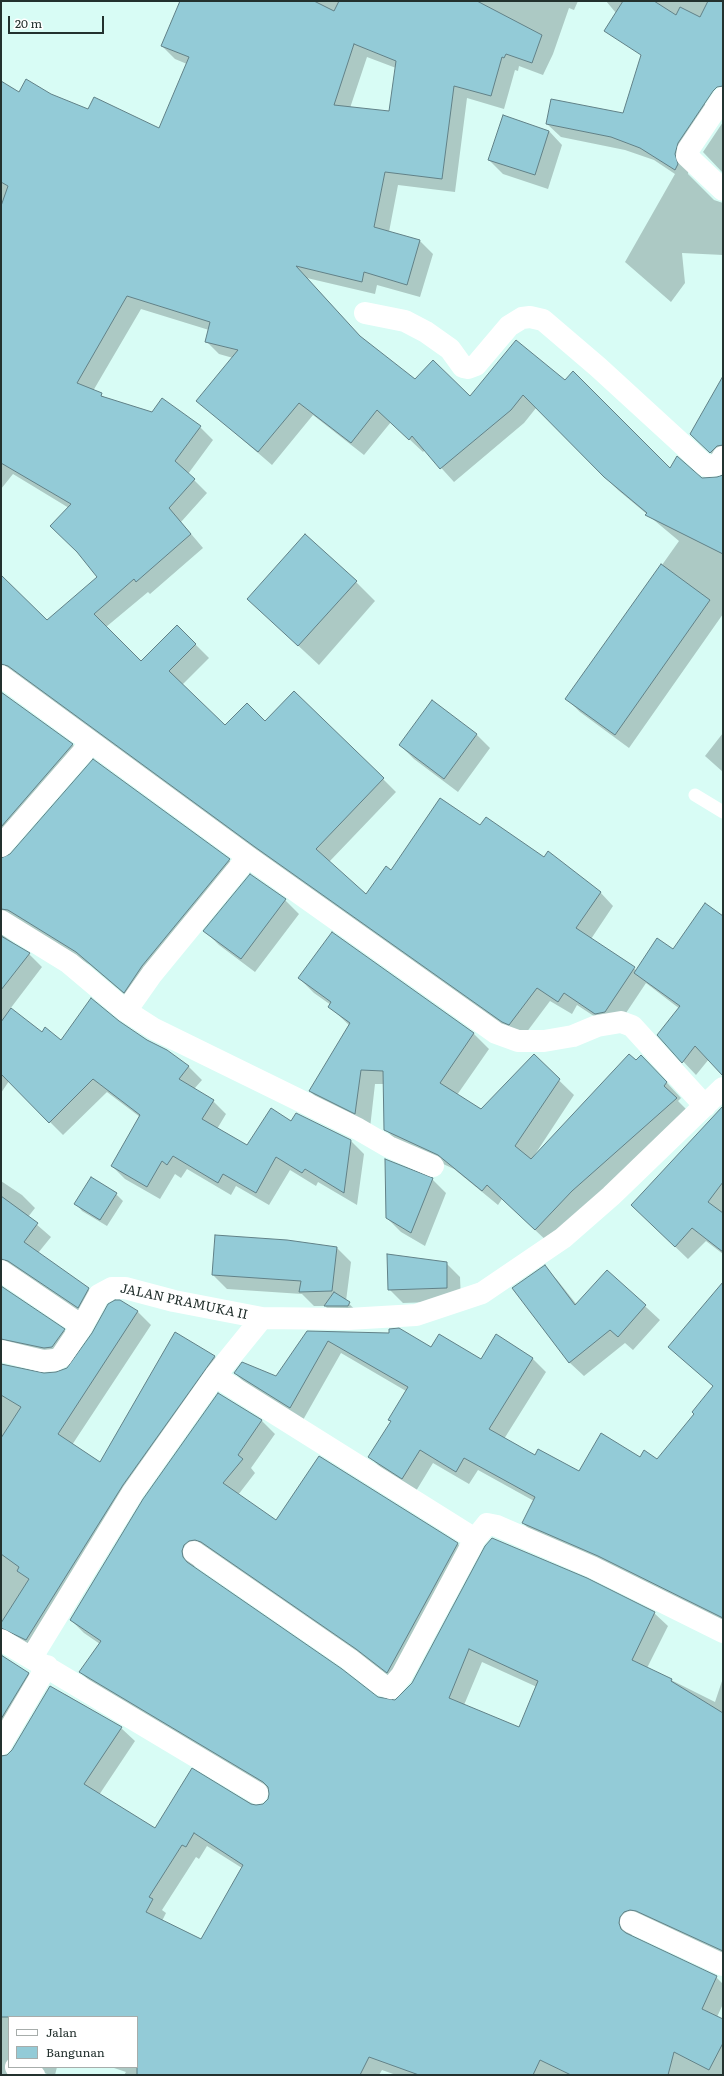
<!DOCTYPE html>
<html>
<head>
<meta charset="utf-8">
<style>
  body { margin:0 }
  #map { position:relative; width:724px; height:2076px; overflow:hidden; background:#d8fcf5; font-family:Literata,serif }
  canvas { display:block }
  .frame { position:absolute; inset:0; border:2px solid #23312e; pointer-events:none }
  .legend { position:absolute; left:8px; top:2016px; width:130px; height:52px; box-sizing:border-box; background:#fff; border:1px solid #a7adab; margin:0; padding:5px 7px; list-style:none; font-size:12px; color:#23312e }
  .legend li { display:flex; align-items:center; gap:8px; height:20px }
  .legend b { width:20px; border:1px solid #a7adab }
  .scale { position:absolute; left:8px; top:16px; width:96px; height:18px; box-sizing:border-box; border:2px solid #23312e; border-top:0; padding-left:5px; font-size:12px; line-height:14px; white-space:nowrap; color:#23312e; -webkit-text-stroke:3px #fff; paint-order:stroke }
</style>
</head>
<body>
<div id="map">
<canvas width="724" height="2076"></canvas>
<div class="frame"></div>
<ul class="legend">
<li><b style="height:5px;background:#fff"></b>Jalan</li>
<li><b style="height:11px;background:#93cbd7"></b>Bangunan</li>
</ul>
<div class="scale">20 m</div>
</div>
<script>
const context = document.querySelector('canvas').getContext('2d');
context.lineJoin = 'round';
function fillPath(path, color) {
  context.fillStyle = color;
  context.fill(path, 'evenodd');
}
function shape(rows) {
  const path = new Path2D();
  for (const r of rows) {
    path.moveTo(r[0], r[1]);
    for (let i = 2; i < r.length; i += 2) path.lineTo(r[i], r[i + 1]);
  }
  return path;
}
function strokePath(path, color, width, dash) {
  context.strokeStyle = color;
  context.lineWidth = width;
  context.lineCap = dash ? 'butt' : 'round';
  context.setLineDash(dash || []);
  context.stroke(path);
}
function label(font, color, halo, rows, align = 'center') {
  context.font = font + ' Literata,serif';
  context.lineWidth = 4;
  context.setLineDash([]);
  context.textBaseline = 'middle';
  context.strokeStyle = halo;
  context.fillStyle = color;
  for (const [text, x, y, turn = 0] of rows) {
    context.save();
    context.translate(x, y);
    context.rotate((+turn || 0) * Math.PI / 180);
    context.textAlign = isNaN(turn) ? turn : align;
    if (halo) context.strokeText(text, 0, 0);
    context.fillText(text, 0, 0);
    context.restore();
  }
}
fillPath(shape([
  [181,1,578,1,574,10,569,8,553,54,543,75,519,66,518,71,515,70,504,109,467,98,455,192,398,185,389,232,420,241,433,254,420,297,377,285,375,294,307,278,363,340,415,381,470,397,516,341,671,469,701,479,718,478,723,475,723,614,629,748,580,712,567,699,679,541,618,490,536,408,524,423,454,482,425,450,423,452,391,422,364,455,313,415,272,465,198,401,233,358,219,354,206,341,209,330,141,309,93,391,106,398,200,427,213,440,188,474,207,493,181,522,203,548,150,594,148,592,106,627,141,663,177,626,209,658,182,685,225,727,265,723,383,779,396,792,329,862,366,895,391,872,480,827,545,859,600,892,613,906,591,939,636,970,673,950,723,917,723,1074,709,1059,696,1075,658,1035,680,1009,646,983,618,1025,609,1026,577,1005,572,1014,550,1001,523,1037,516,1035,1,688,2,694,73,745,86,758,5,851,2,859,11,855,94,761,229,860,242,873,137,1005,90,965,22,923,1,934,29,954,42,967,10,1009,42,1033,61,1041,119,1022,188,1066,202,1080,194,1089,213,1101,226,1114,217,1129,247,1146,291,1122,351,1141,364,1154,357,1205,318,1182,316,1186,290,1170,269,1205,236,1186,231,1195,187,1169,181,1178,175,1174,160,1199,125,1179,112,1166,140,1117,107,1092,63,1135,9,1081,1,1093,1,583,47,621,98,577,69,508,13,474,1,489,1,82,19,94,51,95,89,110,160,130,187,64,175,59,162,46],
  [367,57,396,68,389,113,350,108],
  [606,1,723,1,723,82,616,13],
  [704,103,717,117,690,157,688,174,714,200,723,203,723,255,682,253,685,283,671,302,625,262,675,174,654,160,625,150,561,137,547,124],
  [723,122,723,173,703,152],
  [549,131,562,145,548,189,503,174,489,160],
  [723,377,723,464,704,447],
  [356,582,375,601,319,665,248,599],
  [723,733,723,772,705,756],
  [476,734,490,748,458,792,414,759,400,745],
  [285,900,299,914,255,972,219,945,205,931],
  [332,933,474,1034,489,1049,457,1095,481,1110,534,1056,574,1095,532,1159,656,1071,681,1098,678,1101,691,1114,550,1244,502,1199,498,1205,454,1169,400,1144,385,1129,384,1084,375,1084,370,1128,325,1106,310,1091,350,1026,330,1007,331,1005,314,993,299,978],
  [723,1108,723,1254,706,1241,688,1259,645,1218],
  [432,1179,446,1193,425,1246,401,1232,387,1218],
  [1,1181,22,1195,35,1208,28,1217,51,1237,38,1253,88,1289,102,1302,91,1320,1,1283,2,1288,64,1330,77,1343,2,1362,2,1364,40,1374,61,1372,72,1365,120,1302,138,1312,151,1325,72,1445,100,1463,175,1334,215,1357,228,1370,136,1498,39,1653,3,1647,2,1657,28,1673,41,1686,3,1751,2,1757,7,1756,65,1694,121,1728,135,1741,99,1795,155,1830,192,1770,256,1806,263,1805,268,1800,270,1790,94,1685,80,1672,100,1644,84,1633,71,1620,219,1394,262,1421,275,1434,251,1468,255,1473,238,1495,276,1521,319,1457,458,1544,471,1557,401,1685,370,1662,215,1555,194,1564,195,1569,374,1696,387,1701,395,1701,412,1684,486,1546,654,1613,668,1626,647,1668,715,1702,723,1678,723,1957,633,1930,631,1937,716,1977,723,1984,723,2004,717,2017,723,2020,723,2075,396,2075,382,2070,379,2075,124,2075,126,2072,111,2067,137,2067,137,2017,9,2017,9,2067,57,2067,55,2075,49,2075,35,2068,18,2075,1,2075],
  [482,1662,537,1687,519,1728,464,1705],
  [207,1846,242,1868,201,1940,162,1921,166,1913,162,1910,196,1857,199,1859],
  [116,1194,123,1201,107,1226,82,1211,76,1204],
  [287,1241,337,1248,351,1262,346,1301,363,1317,339,1320,325,1306,314,1306,302,1294,227,1289,213,1275],
  [446,1263,460,1277,461,1301,403,1303,389,1289],
  [545,1267,558,1281,577,1305,607,1271,660,1320,633,1350,625,1343,584,1376,570,1363,513,1288],
  [723,1281,723,1624,536,1536,523,1523,534,1501,478,1470,469,1484,433,1463,416,1491,383,1470,370,1457,392,1422,406,1391,341,1353,303,1420,248,1386,235,1373,277,1377,308,1332,431,1348,481,1360,532,1358,546,1372,504,1439,536,1456,579,1472,640,1459,657,1460,695,1414,714,1387,669,1347,723,1284]
]), '#0003');
const building = shape([
  [180,1,314,1,334,11,339,1,477,1,542,35,532,63,506,54,504,58,502,57,491,96,454,86,442,179,385,172,374,227,420,240,407,285,364,272,362,282,296,266,360,336,415,379,433,360,470,396,516,340,565,380,573,371,670,468,677,456,702,478,717,477,723,475,723,554,645,515,647,513,604,477,523,395,511,410,440,469,412,436,409,440,377,410,351,443,299,403,258,452,196,401,238,350,205,342,210,322,127,296,77,383,102,393,101,396,152,412,162,398,201,426,175,461,195,479,169,508,191,534,136,582,134,579,94,614,141,661,177,625,196,644,169,671,225,725,247,703,265,721,294,691,384,778,316,849,366,894,386,866,391,870,440,798,480,825,486,817,544,857,548,851,601,892,576,928,635,967,605,1012,595,1014,564,993,558,1002,537,988,509,1025,502,1022,255,847,8,666,1,664,1,575,47,620,97,577,77,552,50,526,71,504,1,463,1,206,8,186,1,182,1,81,19,92,26,79,51,94,88,109,94,97,159,128,189,57,161,46,180,1],
  [354,44,396,61,389,111,334,105,354,44],
  [623,1,654,1,676,15,680,7,700,17,708,1,723,1,723,86,717,87,713,91,678,143,675,154,678,164,675,170,640,148,611,137,546,124,551,99,623,113,641,55,604,31,623,1],
  [503,115,549,131,535,175,488,160,503,115],
  [723,376,723,445,717,446,710,453,690,434,723,376],
  [305,534,357,581,298,646,247,599,305,534],
  [661,564,710,600,615,735,565,699,661,564],
  [1,692,73,744,1,827,1,692],
  [432,700,477,734,444,779,399,745,432,700],
  [93,759,230,859,142,966,124,993,76,952,8,910,1,909,1,858,10,854,93,759],
  [250,874,286,899,241,959,203,931,250,874],
  [705,903,723,916,723,1076,695,1046,682,1063,657,1035,680,1006,634,973,657,938,673,949,705,903],
  [332,932,474,1033,440,1083,481,1109,534,1054,560,1079,515,1146,531,1159,629,1054,636,1060,641,1055,667,1082,664,1086,677,1098,572,1191,535,1230,487,1185,482,1191,438,1155,384,1130,383,1071,361,1070,355,1114,309,1091,350,1023,328,1007,331,1002,298,978,332,932],
  [1,936,30,953,1,990,1,936],
  [91,998,119,1021,147,1040,167,1050,189,1066,179,1079,214,1100,202,1119,247,1145,271,1108,291,1121,296,1113,351,1140,344,1193,305,1169,302,1173,276,1157,256,1193,223,1174,218,1183,173,1156,167,1165,162,1161,147,1187,111,1166,140,1115,93,1079,49,1123,1,1074,1,1022,11,1008,42,1032,45,1027,61,1040,91,998],
  [723,1106,723,1182,708,1202,723,1213,723,1252,692,1228,675,1247,631,1205,723,1106],
  [385,1159,433,1178,411,1233,386,1218,385,1159],
  [91,1177,117,1193,100,1220,74,1204,91,1177],
  [1,1196,38,1223,24,1242,89,1288,78,1308,8,1261,1,1259,1,1196],
  [215,1235,287,1240,337,1247,332,1291,299,1292,301,1281,212,1275,215,1235],
  [387,1254,447,1262,447,1288,388,1290,387,1254],
  [545,1265,575,1305,607,1270,646,1305,618,1337,610,1330,569,1363,512,1288,545,1265],
  [723,1282,723,1618,598,1556,522,1523,535,1497,464,1458,456,1472,420,1450,402,1479,368,1457,391,1421,388,1420,408,1387,328,1341,290,1408,234,1373,242,1362,276,1376,307,1331,389,1333,389,1329,399,1328,431,1347,439,1334,481,1359,496,1334,533,1358,489,1429,535,1455,538,1449,579,1471,601,1433,640,1457,644,1450,657,1459,694,1414,692,1412,713,1386,668,1347,723,1282],
  [1,1286,65,1329,52,1347,44,1348,1,1339,1,1286],
  [334,1292,350,1302,348,1306,324,1306,334,1292],
  [115,1300,120,1300,138,1311,58,1434,100,1462,175,1332,215,1356,123,1485,26,1640,1,1628,1,1623,29,1579,17,1571,19,1567,1,1554,1,1438,21,1407,1,1395,1,1364,44,1373,56,1372,67,1368,92,1333,108,1304,115,1300],
  [218,1393,262,1420,238,1455,243,1459,223,1483,276,1520,319,1456,458,1543,387,1673,356,1649,201,1542,195,1540,189,1541,184,1545,182,1551,183,1557,187,1562,342,1669,378,1697,395,1700,412,1683,485,1546,492,1538,587,1578,655,1612,632,1660,672,1679,671,1681,723,1713,723,1951,636,1911,630,1910,624,1912,620,1917,619,1923,621,1929,626,1933,717,1976,702,2009,723,2019,723,2043,709,2070,674,2052,668,2075,571,2075,540,2060,533,2075,419,2075,369,2057,360,2075,137,2075,137,2017,1,2017,1,1756,7,1755,12,1750,50,1686,122,1727,84,1784,155,1828,192,1768,251,1804,256,1805,263,1804,268,1799,269,1794,268,1787,263,1782,79,1672,101,1641,70,1620,143,1499,218,1393],
  [469,1649,538,1681,519,1727,449,1698,469,1649],
  [194,1833,243,1865,201,1939,146,1912,153,1899,149,1897,182,1845,186,1847,194,1833],
  [1,1655,29,1673,1,1719,1,1655]
]);
fillPath(building, '#93cbd7');
strokePath(building, '#618187', 1);
strokePath(shape([
  [695,795,723,812]
]), '#fff', 13);
strokePath(shape([
  [723,98,688,150,687,156,723,190],
  [365,313,405,321,426,332,450,349,463,367,468,368,476,365,509,326,522,318,530,317,543,320,598,367,706,466,716,465,720,462,723,457],
  [1,676,248,857,496,1033,518,1041,544,1041,573,1036,597,1026,621,1022,632,1026,705,1106],
  [1,846,91,743],
  [1,921,69,963,126,1011,154,1029,358,1129,389,1147,433,1166],
  [126,1011,152,974,248,857],
  [1,1271,82,1326],
  [1,1351,43,1361,55,1360,61,1357,82,1326,99,1295,112,1288,125,1288,174,1301,262,1318,348,1319,416,1315,482,1293,563,1238,611,1196,723,1088],
  [215,1376,475,1539],
  [194,1552,349,1659,382,1685,391,1688,402,1675,475,1539,487,1524,497,1526,592,1567,723,1632],
  [1,1640,257,1793],
  [32,1657,133,1492,215,1376,262,1318],
  [1,1744,47,1666],
  [631,1922,723,1965],
  [16,2067,34,2075]
]), '#fff', 22);
label('13px', '#23312e', '#fff', [
  ["JALAN PRAMUKA II",184,1302,12]
]);
</script>
</body>
</html>
